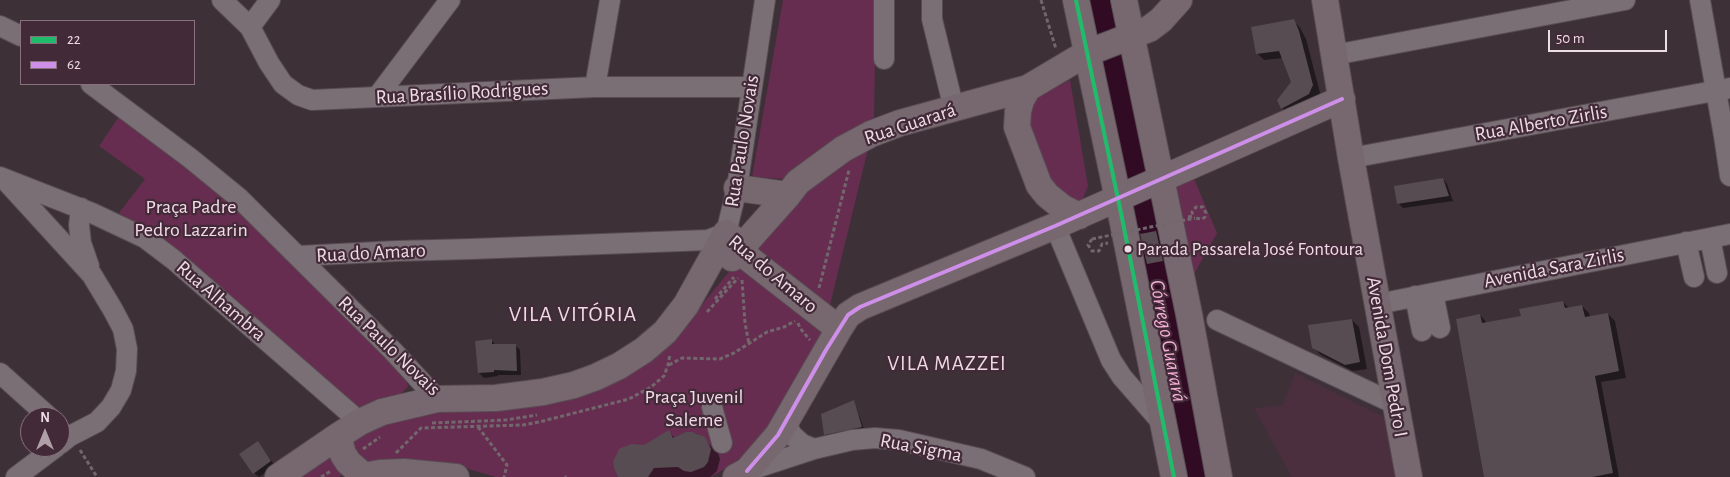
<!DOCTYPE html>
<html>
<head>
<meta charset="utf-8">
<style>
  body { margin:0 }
  #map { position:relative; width:1730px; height:477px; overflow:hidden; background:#3d3037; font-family:"Alegreya Sans",sans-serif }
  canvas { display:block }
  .legend { position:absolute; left:20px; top:20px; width:175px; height:65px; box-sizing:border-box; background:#432a38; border:1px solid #87717d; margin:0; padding:6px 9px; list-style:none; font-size:15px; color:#eddce4 }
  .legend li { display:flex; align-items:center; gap:10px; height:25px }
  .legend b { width:25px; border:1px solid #87717d }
  .north { position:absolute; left:20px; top:407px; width:50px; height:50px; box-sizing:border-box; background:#432a38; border:1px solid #87717d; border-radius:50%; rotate:0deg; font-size:14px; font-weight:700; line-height:20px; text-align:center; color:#eddce4 }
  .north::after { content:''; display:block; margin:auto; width:18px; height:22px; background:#afa0a7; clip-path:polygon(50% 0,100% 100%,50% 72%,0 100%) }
  .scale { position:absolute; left:1548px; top:30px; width:119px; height:22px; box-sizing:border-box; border:2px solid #eddce4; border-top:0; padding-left:6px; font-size:15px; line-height:18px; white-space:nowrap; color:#eddce4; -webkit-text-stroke:4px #432a38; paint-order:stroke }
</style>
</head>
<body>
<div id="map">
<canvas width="1730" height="477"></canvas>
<ul class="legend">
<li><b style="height:6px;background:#20bc6c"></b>22</li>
<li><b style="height:6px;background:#ce8fe9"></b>62</li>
</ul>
<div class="north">N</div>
<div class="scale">50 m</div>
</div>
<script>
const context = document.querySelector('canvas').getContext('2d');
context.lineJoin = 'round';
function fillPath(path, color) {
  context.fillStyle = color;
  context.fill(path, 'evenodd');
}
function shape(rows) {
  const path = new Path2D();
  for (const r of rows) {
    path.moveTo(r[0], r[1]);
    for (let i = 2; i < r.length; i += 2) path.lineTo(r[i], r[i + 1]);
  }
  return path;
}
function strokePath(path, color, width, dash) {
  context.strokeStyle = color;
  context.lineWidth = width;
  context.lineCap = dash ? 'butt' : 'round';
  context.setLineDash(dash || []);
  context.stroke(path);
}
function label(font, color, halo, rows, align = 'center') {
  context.font = font + ' "Alegreya Sans",sans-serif';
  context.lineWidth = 4.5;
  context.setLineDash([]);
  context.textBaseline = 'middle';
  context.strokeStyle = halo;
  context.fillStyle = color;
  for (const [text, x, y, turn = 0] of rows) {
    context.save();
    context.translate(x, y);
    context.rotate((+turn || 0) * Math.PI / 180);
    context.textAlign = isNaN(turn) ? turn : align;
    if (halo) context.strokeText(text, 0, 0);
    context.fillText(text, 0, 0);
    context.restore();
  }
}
fillPath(shape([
  [1295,373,1384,417,1395,477,1292,477,1254,408,1283,405]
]), '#4c2f3f');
fillPath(shape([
  [783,0,876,0,874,118,785,179,752,177],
  [1070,80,1088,186,1081,203,1059,201,1020,117,1029,101],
  [118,118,203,179,263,229,406,379,408,387,396,398,359,409,146,230,119,213,145,179,99,146],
  [868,149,829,309,749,247,817,180],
  [1192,174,1217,233,1194,274,1176,192,1177,186],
  [737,262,826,331,771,426,760,440,734,463,711,477,496,477,462,467,368,462,353,450,351,439,410,414,522,406,696,312],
  [331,450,347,473,338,477,293,477]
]), '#672d50');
fillPath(shape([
  [1293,20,1300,28,1306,39,1320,93,1316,101,1289,115,1282,108,1293,83,1283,58,1264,60,1257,53],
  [1443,179,1447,184,1453,201,1403,208,1398,203],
  [1156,232,1158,234,1164,262,1150,265,1148,263],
  [1563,302,1569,308,1582,306,1589,313,1590,318,1608,314,1615,321,1626,378,1601,382,1619,477,1486,477,1480,315,1487,323,1522,317],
  [1352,320,1359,327,1367,369,1353,371,1321,355,1314,348],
  [492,341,497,346,515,345,520,350,521,375,498,375,498,376,484,378,479,373],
  [854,402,864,429,827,436,825,434],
  [669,432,675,438,692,433,698,434,718,453,720,459,717,471,710,477,620,477,644,446],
  [258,442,275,466,259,477,254,473]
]), '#0007');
strokePath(shape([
  [1099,0,1151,249,1159,301,1196,477]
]), '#310a23', 29);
fillPath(shape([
  [1294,19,1299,31,1313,85,1309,94,1281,109,1277,100,1291,82,1279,51,1256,54,1251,27],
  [1443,178,1449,196,1397,204,1394,186],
  [1156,231,1163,261,1147,264,1140,234],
  [1563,301,1565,308,1582,305,1585,317,1608,313,1619,371,1595,376,1613,473,1592,477,1484,477,1456,319,1480,314,1482,323,1521,316,1519,309],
  [1352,319,1360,362,1345,365,1312,348,1308,325],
  [492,339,492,344,516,344,517,371,494,370,494,372,478,373,475,341],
  [854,400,862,427,824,435,821,414],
  [669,430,673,438,686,432,692,432,705,437,711,449,708,462,704,467,691,472,684,471,678,467,654,468,648,477,618,477,614,468,613,462,619,449,631,444,644,445],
  [258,441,271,461,253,474,239,454]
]), '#574c52');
const minor = shape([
  [222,0,250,27,269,63,283,84,298,95,312,100,595,87,751,87],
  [884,0,884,59],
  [932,0,932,19,954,109],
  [1700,0,1724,136,1730,176],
  [0,26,21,36],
  [250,27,270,0],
  [1334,55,1625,0],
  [91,84,190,158,239,198,393,351,437,399],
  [595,87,610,0],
  [377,97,450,0],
  [1351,158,1730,88],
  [0,177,92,213,145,238,174,260,360,422],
  [6,181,92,275,113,310,123,329,127,349,126,371,121,390,111,407,97,422,70,436,60,444],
  [81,208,79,225,81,243,89,266],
  [1055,226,1111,360,1122,377,1163,424],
  [1710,238,1717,273],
  [1686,242,1694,277],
  [298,256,397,251,471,249,708,240,726,233,737,188,765,0],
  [1433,293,1440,328],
  [1415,296,1422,331],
  [1378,304,1730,234],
  [1217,320,1395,404],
  [0,373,49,417],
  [712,407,722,443],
  [785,422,792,435,802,444,814,449],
  [749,473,747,471,814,449,852,440,875,438,899,440,981,459,1025,477],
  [16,477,56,447]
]);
const major = shape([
  [1076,0,1121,213,1174,477],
  [1124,0,1189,314,1219,477],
  [1325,0,1351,158,1409,477],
  [1028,88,1021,100,1018,111,1017,127,1039,185,1047,195,1063,208,1079,216],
  [737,188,788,195],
  [732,258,788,195,798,182,843,149,871,134,900,123,1028,88,1087,53,1149,29,1161,20,1179,0],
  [338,436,343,454,348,462,363,475],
  [278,477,338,436,360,422,382,412,437,399,496,398,543,392,574,385,596,377,619,366,644,350,665,332,686,305,726,233,743,246,748,258,839,329],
  [358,477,380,473,404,472,456,477],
  [736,477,747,471,778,435,839,329,848,315,860,307,1055,226,1342,99]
]);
strokePath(minor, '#584c52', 22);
strokePath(major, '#584c52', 28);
strokePath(shape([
  [1041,0,1056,49],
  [1188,217,1193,216,1192,212,1196,207,1203,207,1206,213,1205,217,1202,219,1195,218],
  [1092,239,1088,245,1092,251,1099,251,1102,244,1108,243],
  [742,280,745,323,749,344],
  [819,288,849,170],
  [715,299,734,277],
  [707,312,738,278],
  [798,323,800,328,810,340],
  [669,365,682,358,720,359,734,353,767,332,784,327,795,321],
  [432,423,506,420,537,415],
  [478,427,507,465,504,477],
  [363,449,380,437],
  [80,450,97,477],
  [396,453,421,428,523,425,539,422,629,399,651,387,664,376,668,365,670,354],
  [565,476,566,477],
  [321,477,331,471]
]), '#72676d', 3, [4, 2.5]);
strokePath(minor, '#7a6f75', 20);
strokePath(major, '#776870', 26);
strokePath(shape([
  [1092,239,1195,218]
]), '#72676d', 3, [4, 2.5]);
strokePath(shape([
  [1076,0,1121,213,1174,477]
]), '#20bc6c', 4);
strokePath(shape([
  [747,471,778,435,826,350,848,315,860,307,1055,226,1342,99]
]), '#ce8fe9', 4);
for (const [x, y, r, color] of [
  [1128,249,4.5,"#eddce4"]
]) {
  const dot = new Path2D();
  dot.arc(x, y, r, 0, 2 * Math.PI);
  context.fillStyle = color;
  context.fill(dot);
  strokePath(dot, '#432a38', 2);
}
label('19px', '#eddce4', '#432a38', [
  ["Parada Passarela José Fontoura",1137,249]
], 'left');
label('20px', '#eddce4', '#432a38', [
  ["Rua Brasílio Rodrigues",462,93,-3],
  ["Rua Alberto Zirlis",1541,123,-10],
  ["Rua Guarará",910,124,-18],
  ["Rua Paulo Novais",742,141,-81],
  ["Rua do Amaro",371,253,-3],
  ["Avenida Sara Zirlis",1554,268,-11],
  ["Rua do Amaro",773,274,40],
  ["Rua Alhambra",221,301,41],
  ["Rua Paulo Novais",389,346,44],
  ["Avenida Dom Pedro I",1387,357,80],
  ["Rua Sigma",921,448,11]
]);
label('20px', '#f2dae7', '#432a38', [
  ["Praça Padre",191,207],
  ["Pedro Lazzarin",191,230],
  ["Praça Juvenil",694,397],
  ["Saleme",694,420]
]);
label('italic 21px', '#f3aed3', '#432a38', [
  ["Córrego Guarará",1168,341,79]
]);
context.letterSpacing = '1px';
label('21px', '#eddce4', '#432a38', [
  ["VILA MAZZEI",947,364]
]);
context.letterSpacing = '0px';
context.letterSpacing = '1px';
label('22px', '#eddce4', '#432a38', [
  ["VILA VITÓRIA",573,314]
]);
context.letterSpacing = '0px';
</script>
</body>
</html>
